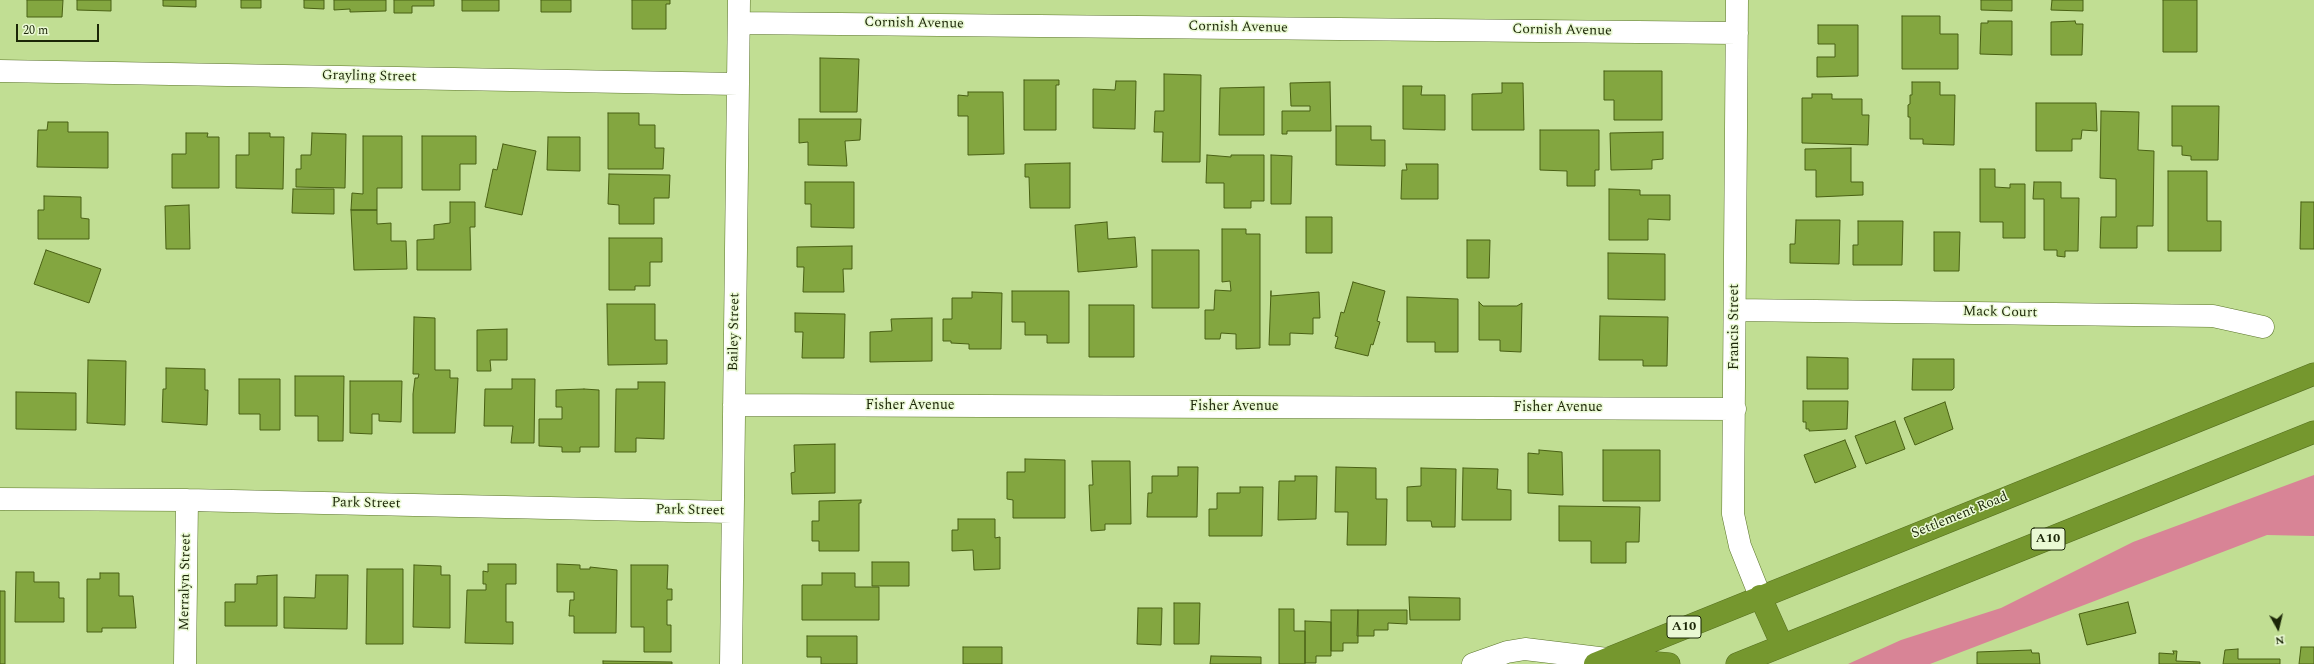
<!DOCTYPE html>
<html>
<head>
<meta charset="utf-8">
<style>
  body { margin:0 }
  #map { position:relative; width:2314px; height:664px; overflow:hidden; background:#c1de93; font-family:Spectral,serif }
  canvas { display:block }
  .north { position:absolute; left:2258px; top:608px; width:40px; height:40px; -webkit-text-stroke:3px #eaf9d4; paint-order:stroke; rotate:172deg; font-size:11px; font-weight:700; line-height:16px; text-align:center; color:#1b2607 }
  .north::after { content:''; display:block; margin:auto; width:14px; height:18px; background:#1b2607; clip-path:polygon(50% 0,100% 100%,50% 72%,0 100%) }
  .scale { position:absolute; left:16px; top:24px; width:83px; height:18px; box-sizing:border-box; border:2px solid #1b2607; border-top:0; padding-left:5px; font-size:12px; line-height:14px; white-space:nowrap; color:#1b2607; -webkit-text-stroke:3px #eaf9d4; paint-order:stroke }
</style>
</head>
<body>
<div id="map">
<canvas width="2314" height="664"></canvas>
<div class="north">N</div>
<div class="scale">20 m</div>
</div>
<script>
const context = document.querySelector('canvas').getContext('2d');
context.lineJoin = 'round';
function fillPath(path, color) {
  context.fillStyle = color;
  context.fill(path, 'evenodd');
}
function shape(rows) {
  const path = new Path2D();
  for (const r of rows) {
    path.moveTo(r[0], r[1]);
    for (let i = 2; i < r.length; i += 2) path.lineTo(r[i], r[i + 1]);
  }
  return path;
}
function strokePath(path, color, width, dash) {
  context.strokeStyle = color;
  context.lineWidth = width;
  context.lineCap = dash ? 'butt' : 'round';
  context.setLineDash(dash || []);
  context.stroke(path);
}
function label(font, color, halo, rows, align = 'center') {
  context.font = font + ' Spectral,serif';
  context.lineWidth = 3;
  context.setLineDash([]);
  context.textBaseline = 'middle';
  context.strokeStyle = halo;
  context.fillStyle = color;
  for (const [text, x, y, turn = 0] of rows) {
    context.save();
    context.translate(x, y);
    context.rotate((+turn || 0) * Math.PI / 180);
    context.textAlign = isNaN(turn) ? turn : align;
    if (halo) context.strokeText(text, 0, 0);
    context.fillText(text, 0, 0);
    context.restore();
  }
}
fillPath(shape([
  [2314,475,2314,536,2267,535,1930,664,1848,664,1901,640,2001,608,2133,542]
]), '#d88496');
const building = shape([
  [27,0,63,0,62,17,27,17,27,0],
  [77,0,111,0,111,11,77,10,77,0],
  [163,0,196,0,196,7,163,6,163,0],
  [241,0,261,0,261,8,241,8,241,0],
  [304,0,324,0,324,9,304,8,304,0],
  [334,0,386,0,386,11,350,12,350,9,334,10,334,0],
  [394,0,434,0,434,6,412,6,412,13,394,13,394,0],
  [462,0,499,0,499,11,462,11,462,0],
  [541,0,571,0,571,12,541,12,541,0],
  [632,0,670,0,670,4,666,4,666,29,632,29,632,0],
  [1981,0,2012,0,2012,11,1981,10,1981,0],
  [2052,0,2083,0,2083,11,2051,10,2052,0],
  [2163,0,2197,0,2197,52,2163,52,2163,0],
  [1902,16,1940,16,1940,34,1958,34,1958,69,1902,69,1902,16],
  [1988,21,2012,21,2012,55,1980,54,1981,23,1988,23,1988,21],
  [2075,21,2076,24,2083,24,2082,55,2051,55,2051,22,2075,21],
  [1818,25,1858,25,1858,76,1817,77,1817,57,1835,57,1835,44,1818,44,1818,25],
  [820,58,859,59,857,112,820,112,820,58],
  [1604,71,1662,71,1662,120,1614,120,1614,100,1604,100,1604,71],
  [1164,74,1201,75,1200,162,1162,162,1163,132,1154,132,1155,111,1164,111,1164,74],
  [1024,80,1059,80,1059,85,1056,85,1056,130,1024,130,1024,80],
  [1116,81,1136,81,1135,129,1093,128,1093,89,1115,90,1116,81],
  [1330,82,1331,131,1287,131,1287,134,1282,134,1282,111,1310,111,1310,106,1291,106,1290,83,1330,82],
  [1912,82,1940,82,1940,95,1955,95,1954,145,1923,144,1923,139,1910,139,1910,117,1908,117,1908,105,1910,104,1910,95,1912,95,1912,82],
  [1502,83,1523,83,1524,130,1472,130,1472,94,1502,93,1502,83],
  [1403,86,1422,86,1421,95,1445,95,1445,130,1403,129,1403,86],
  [1264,87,1264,135,1219,135,1220,88,1264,87],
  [968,92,1003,92,1004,154,968,155,968,116,958,116,958,95,968,96,968,92],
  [1812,94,1832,94,1832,99,1862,99,1862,115,1869,115,1868,145,1802,143,1802,98,1812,98,1812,94],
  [2036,103,2096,103,2097,131,2082,130,2081,139,2072,139,2072,151,2036,151,2036,103],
  [2172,106,2219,106,2218,160,2191,160,2191,156,2182,155,2182,146,2172,146,2172,106],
  [2101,111,2139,112,2138,150,2154,151,2153,226,2137,226,2137,248,2100,248,2101,217,2116,217,2116,179,2100,178,2101,111],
  [608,113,639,113,639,125,655,125,655,148,664,148,663,169,608,169,608,113],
  [799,119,861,119,860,140,845,141,847,166,808,165,808,142,799,143,799,119],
  [48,122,68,122,68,132,108,132,108,168,37,167,38,130,47,130,48,122],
  [1336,126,1371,126,1371,140,1385,140,1385,166,1336,165,1336,126],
  [1540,130,1599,130,1599,170,1595,170,1595,186,1567,186,1567,171,1540,170,1540,130],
  [1663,132,1663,159,1652,160,1652,169,1611,170,1610,133,1663,132],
  [186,133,208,133,207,137,219,137,219,188,172,188,172,154,186,154,186,133],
  [249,133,270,133,270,137,284,137,283,189,236,188,236,155,249,155,249,133],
  [312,133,346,134,345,188,296,187,296,169,301,169,301,155,311,155,312,133],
  [363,136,402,136,402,188,377,188,377,210,351,210,352,193,363,194,363,136],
  [422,136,476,136,476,164,460,164,460,190,422,190,422,136],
  [548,137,580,137,580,171,547,170,548,137],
  [503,144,536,151,522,215,485,207,493,169,497,170,503,144],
  [1851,148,1851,182,1863,182,1863,195,1816,197,1816,170,1805,170,1805,149,1851,148],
  [1207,155,1231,157,1231,155,1264,155,1264,201,1251,201,1251,208,1224,208,1224,183,1206,183,1207,155],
  [1271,155,1292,156,1291,204,1271,204,1271,155],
  [1070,163,1070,208,1030,208,1029,177,1025,177,1025,164,1070,163],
  [1406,164,1438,164,1438,199,1401,199,1402,170,1407,170,1406,164],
  [1980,169,1995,169,1995,187,2010,188,2010,184,2025,184,2025,238,2003,238,2003,222,1980,222,1980,169],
  [2168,171,2207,171,2207,221,2221,221,2221,251,2168,251,2168,171],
  [609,174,670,175,669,198,654,198,654,224,619,224,619,205,608,204,609,174],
  [805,182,854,182,854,228,811,227,811,204,805,204,805,182],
  [2034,182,2061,182,2061,198,2079,198,2078,251,2065,251,2065,257,2057,256,2057,250,2044,250,2044,199,2033,199,2034,182],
  [293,189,334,189,334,214,292,213,293,189],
  [1609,189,1640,190,1640,195,1670,195,1670,220,1648,219,1648,240,1609,240,1609,189],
  [44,196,81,197,81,218,89,219,89,239,38,239,38,210,44,210,44,196],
  [450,202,475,202,475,227,470,227,471,270,417,270,417,240,434,239,434,225,450,223,450,202],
  [2301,202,2314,202,2314,249,2300,249,2301,202],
  [189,205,190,249,166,249,165,206,189,205],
  [351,210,377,210,377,224,391,223,391,241,406,241,407,269,354,270,351,210],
  [1306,217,1332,217,1332,253,1306,253,1306,217],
  [1796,220,1840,220,1839,264,1790,263,1790,244,1795,244,1796,220],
  [1858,221,1903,221,1902,265,1853,265,1853,245,1858,245,1858,221],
  [1107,222,1108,239,1135,237,1137,267,1078,272,1075,225,1107,222],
  [1222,229,1246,229,1246,234,1260,234,1260,348,1236,349,1236,334,1221,333,1220,339,1205,339,1205,310,1214,310,1215,290,1231,291,1230,281,1222,282,1222,229],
  [1934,232,1960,232,1959,271,1934,271,1934,232],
  [609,238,662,238,662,262,650,262,650,286,635,286,635,290,609,290,609,238],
  [1467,240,1490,240,1489,278,1467,278,1467,240],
  [852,246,852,269,843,269,844,292,803,292,804,267,797,267,797,247,852,246],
  [46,250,101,269,89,303,34,284,46,250],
  [1152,250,1199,250,1199,308,1152,308,1152,250],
  [1608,253,1665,254,1665,300,1608,299,1608,253],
  [1353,282,1385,291,1377,321,1380,322,1373,345,1371,344,1368,356,1335,348,1338,337,1335,336,1341,312,1344,313,1353,282],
  [1012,291,1069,291,1069,343,1047,343,1047,335,1025,335,1025,322,1012,322,1012,291],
  [1271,291,1271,296,1319,292,1320,318,1313,318,1313,334,1290,333,1290,345,1269,345,1271,291],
  [972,292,1002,293,1001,349,969,349,969,344,951,343,951,341,943,341,943,319,952,319,952,298,972,298,972,292],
  [1407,297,1458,299,1458,352,1435,352,1435,342,1407,342,1407,297],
  [1479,302,1483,306,1517,306,1522,303,1521,352,1500,351,1500,340,1479,340,1479,302],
  [607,304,655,304,655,340,667,340,667,364,608,365,607,304],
  [1089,305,1134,305,1134,357,1089,357,1089,305],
  [795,313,845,314,844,358,802,358,803,332,795,332,795,313],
  [1600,316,1668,317,1667,366,1643,366,1643,360,1599,360,1600,316],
  [414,317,435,318,435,370,450,370,450,378,458,378,455,433,413,433,413,394,415,378,418,378,419,374,413,374,414,317],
  [932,318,932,361,870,362,870,332,892,331,891,319,932,318],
  [507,329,507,360,490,360,491,371,477,371,477,330,507,329],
  [1807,357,1848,358,1848,389,1807,389,1807,357],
  [1913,359,1954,359,1954,388,1952,390,1912,390,1913,359],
  [88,360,126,361,125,425,87,423,88,360],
  [166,368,205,369,205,390,208,390,207,425,162,422,163,389,166,389,166,368],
  [295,376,344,376,343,441,318,441,318,416,295,416,295,376],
  [239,379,280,379,280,430,260,430,260,414,239,414,239,379],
  [512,379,535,379,534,443,511,443,513,426,484,426,485,389,512,389,512,379],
  [350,381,402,381,401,422,379,421,379,414,372,414,372,434,350,433,350,381],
  [638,382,665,382,664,439,636,438,636,452,615,452,616,389,638,389,638,382],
  [584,389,599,390,599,447,580,447,580,452,562,452,562,447,539,446,539,419,562,419,562,407,556,407,556,390,584,389],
  [16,392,76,393,76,430,16,429,16,392],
  [1803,401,1848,401,1847,429,1809,431,1809,429,1806,429,1806,422,1803,422,1803,401],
  [1945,402,1953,429,1915,445,1904,418,1945,402],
  [1895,421,1905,449,1866,464,1855,436,1895,421],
  [1845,440,1856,467,1815,483,1804,455,1845,440],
  [835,444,835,493,792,494,791,473,795,472,794,445,835,444],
  [1539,450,1562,452,1563,495,1528,493,1528,453,1539,454,1539,450],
  [1603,450,1660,450,1660,501,1603,501,1603,450],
  [1025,459,1065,460,1065,518,1013,518,1013,500,1007,499,1007,472,1025,472,1025,459],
  [1092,461,1130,461,1131,524,1105,524,1105,530,1091,531,1089,485,1093,485,1092,461],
  [1178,467,1198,467,1197,517,1147,517,1148,493,1152,493,1152,476,1178,476,1178,467],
  [1336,467,1376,468,1376,499,1387,499,1386,545,1347,545,1348,512,1335,512,1336,467],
  [1421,468,1456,469,1455,527,1432,527,1431,521,1407,521,1407,487,1421,486,1421,468],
  [1463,468,1498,469,1497,489,1511,490,1511,520,1462,520,1463,468],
  [1295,476,1317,476,1316,519,1278,520,1279,481,1295,481,1295,476],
  [1240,487,1263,487,1262,536,1209,536,1209,509,1217,509,1217,493,1240,493,1240,487],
  [861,500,861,503,859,503,859,551,819,551,819,541,812,541,812,521,819,521,819,501,861,500],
  [1559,506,1640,507,1639,542,1626,542,1626,563,1591,563,1591,541,1559,541,1559,506],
  [958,519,995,519,995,538,1000,537,1000,569,974,570,973,550,952,551,952,530,958,530,958,519],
  [872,562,909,562,909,586,872,586,872,562],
  [488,564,516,564,516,584,506,584,506,622,513,622,513,644,465,643,467,590,486,590,486,584,483,584,483,571,488,572,488,564],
  [557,564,580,565,580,569,590,569,590,567,617,570,616,633,574,633,574,616,569,616,570,600,574,600,574,592,557,592,557,564],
  [414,565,441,566,441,575,450,575,450,628,413,627,414,565],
  [631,565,668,565,667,589,672,589,672,600,667,600,667,625,671,625,671,652,644,652,644,627,631,627,631,565],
  [367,569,403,569,403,644,366,644,367,569],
  [16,572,34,572,34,582,59,582,59,598,64,598,64,622,15,622,16,572],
  [100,573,119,573,119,596,133,596,136,628,102,628,102,632,87,632,87,579,100,579,100,573],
  [822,573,855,573,855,587,879,587,879,620,802,620,802,585,822,585,822,573],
  [277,575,277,626,225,626,225,602,235,602,235,584,257,584,257,576,277,575],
  [316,575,348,575,347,629,284,628,284,597,315,598,316,575],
  [0,591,5,591,5,664,0,664,0,591],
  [1409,597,1460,598,1460,620,1410,620,1409,597],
  [2128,602,2136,633,2087,645,2079,614,2128,602],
  [1174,603,1200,603,1199,644,1174,644,1174,603],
  [1138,608,1162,608,1161,645,1137,644,1138,608],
  [1279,609,1294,609,1294,631,1305,631,1305,664,1279,664,1279,609],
  [1331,610,1358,610,1358,643,1343,643,1343,651,1331,651,1331,610],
  [1358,610,1407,610,1407,624,1388,623,1388,630,1374,630,1374,636,1357,636,1358,610],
  [1305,621,1331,622,1331,656,1316,656,1316,663,1305,663,1305,621],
  [807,636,857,636,857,664,821,664,821,657,807,657,807,636],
  [963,647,1002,647,1002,664,963,664,963,647],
  [2301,647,2314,647,2314,664,2299,664,2301,647],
  [2238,649,2238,659,2280,659,2280,664,2223,664,2225,650,2238,649],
  [2031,650,2032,653,2039,653,2040,664,1977,664,1977,652,2031,650],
  [2173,651,2177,651,2176,661,2200,662,2200,664,2159,664,2159,653,2174,654,2173,651],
  [1211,656,1261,657,1261,664,1210,664,1211,656],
  [603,661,672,662,672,664,603,664,603,661]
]);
fillPath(building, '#83a640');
strokePath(building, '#496014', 1);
const minor = shape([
  [1737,0,1733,514,1740,546,1760,596],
  [740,23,1737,33],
  [0,71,738,84],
  [1735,310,2213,316,2263,327],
  [734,405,1735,409],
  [0,499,187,500,732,512],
  [185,664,187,500],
  [731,664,739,0],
  [1473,664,1507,652,1525,649,1607,659]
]);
const highway = shape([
  [1760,596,1782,645],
  [1610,659,1669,664],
  [1595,664,2314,374],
  [1737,664,2314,432]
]);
strokePath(minor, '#5b742b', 23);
strokePath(highway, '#566f20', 23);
strokePath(minor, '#fff', 22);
strokePath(highway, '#75972e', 22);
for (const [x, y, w] of [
  [2048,539,34],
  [1684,627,34]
]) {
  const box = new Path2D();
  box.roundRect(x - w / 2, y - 11, w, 22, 3);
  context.fillStyle = '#eaf9d4';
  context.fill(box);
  strokePath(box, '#1b2607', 1);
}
label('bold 13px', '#1b2607', null, [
  ["A10",2048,539],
  ["A10",1684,627]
]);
label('14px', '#1b2607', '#eaf9d4', [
  ["Cornish Avenue",914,24,1],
  ["Cornish Avenue",1238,28,1],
  ["Cornish Avenue",1562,31,1],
  ["Grayling Street",369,77,1],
  ["Mack Court",2000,313,1],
  ["Francis Street",1735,327,-90],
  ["Bailey Street",735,332,-89],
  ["Fisher Avenue",910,406],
  ["Fisher Avenue",1234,407],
  ["Fisher Avenue",1558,408],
  ["Park Street",366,504,1],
  ["Park Street",690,511,1],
  ["Settlement Road",1960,516,-22],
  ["Merralyn Street",186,582,-89]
]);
</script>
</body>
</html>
